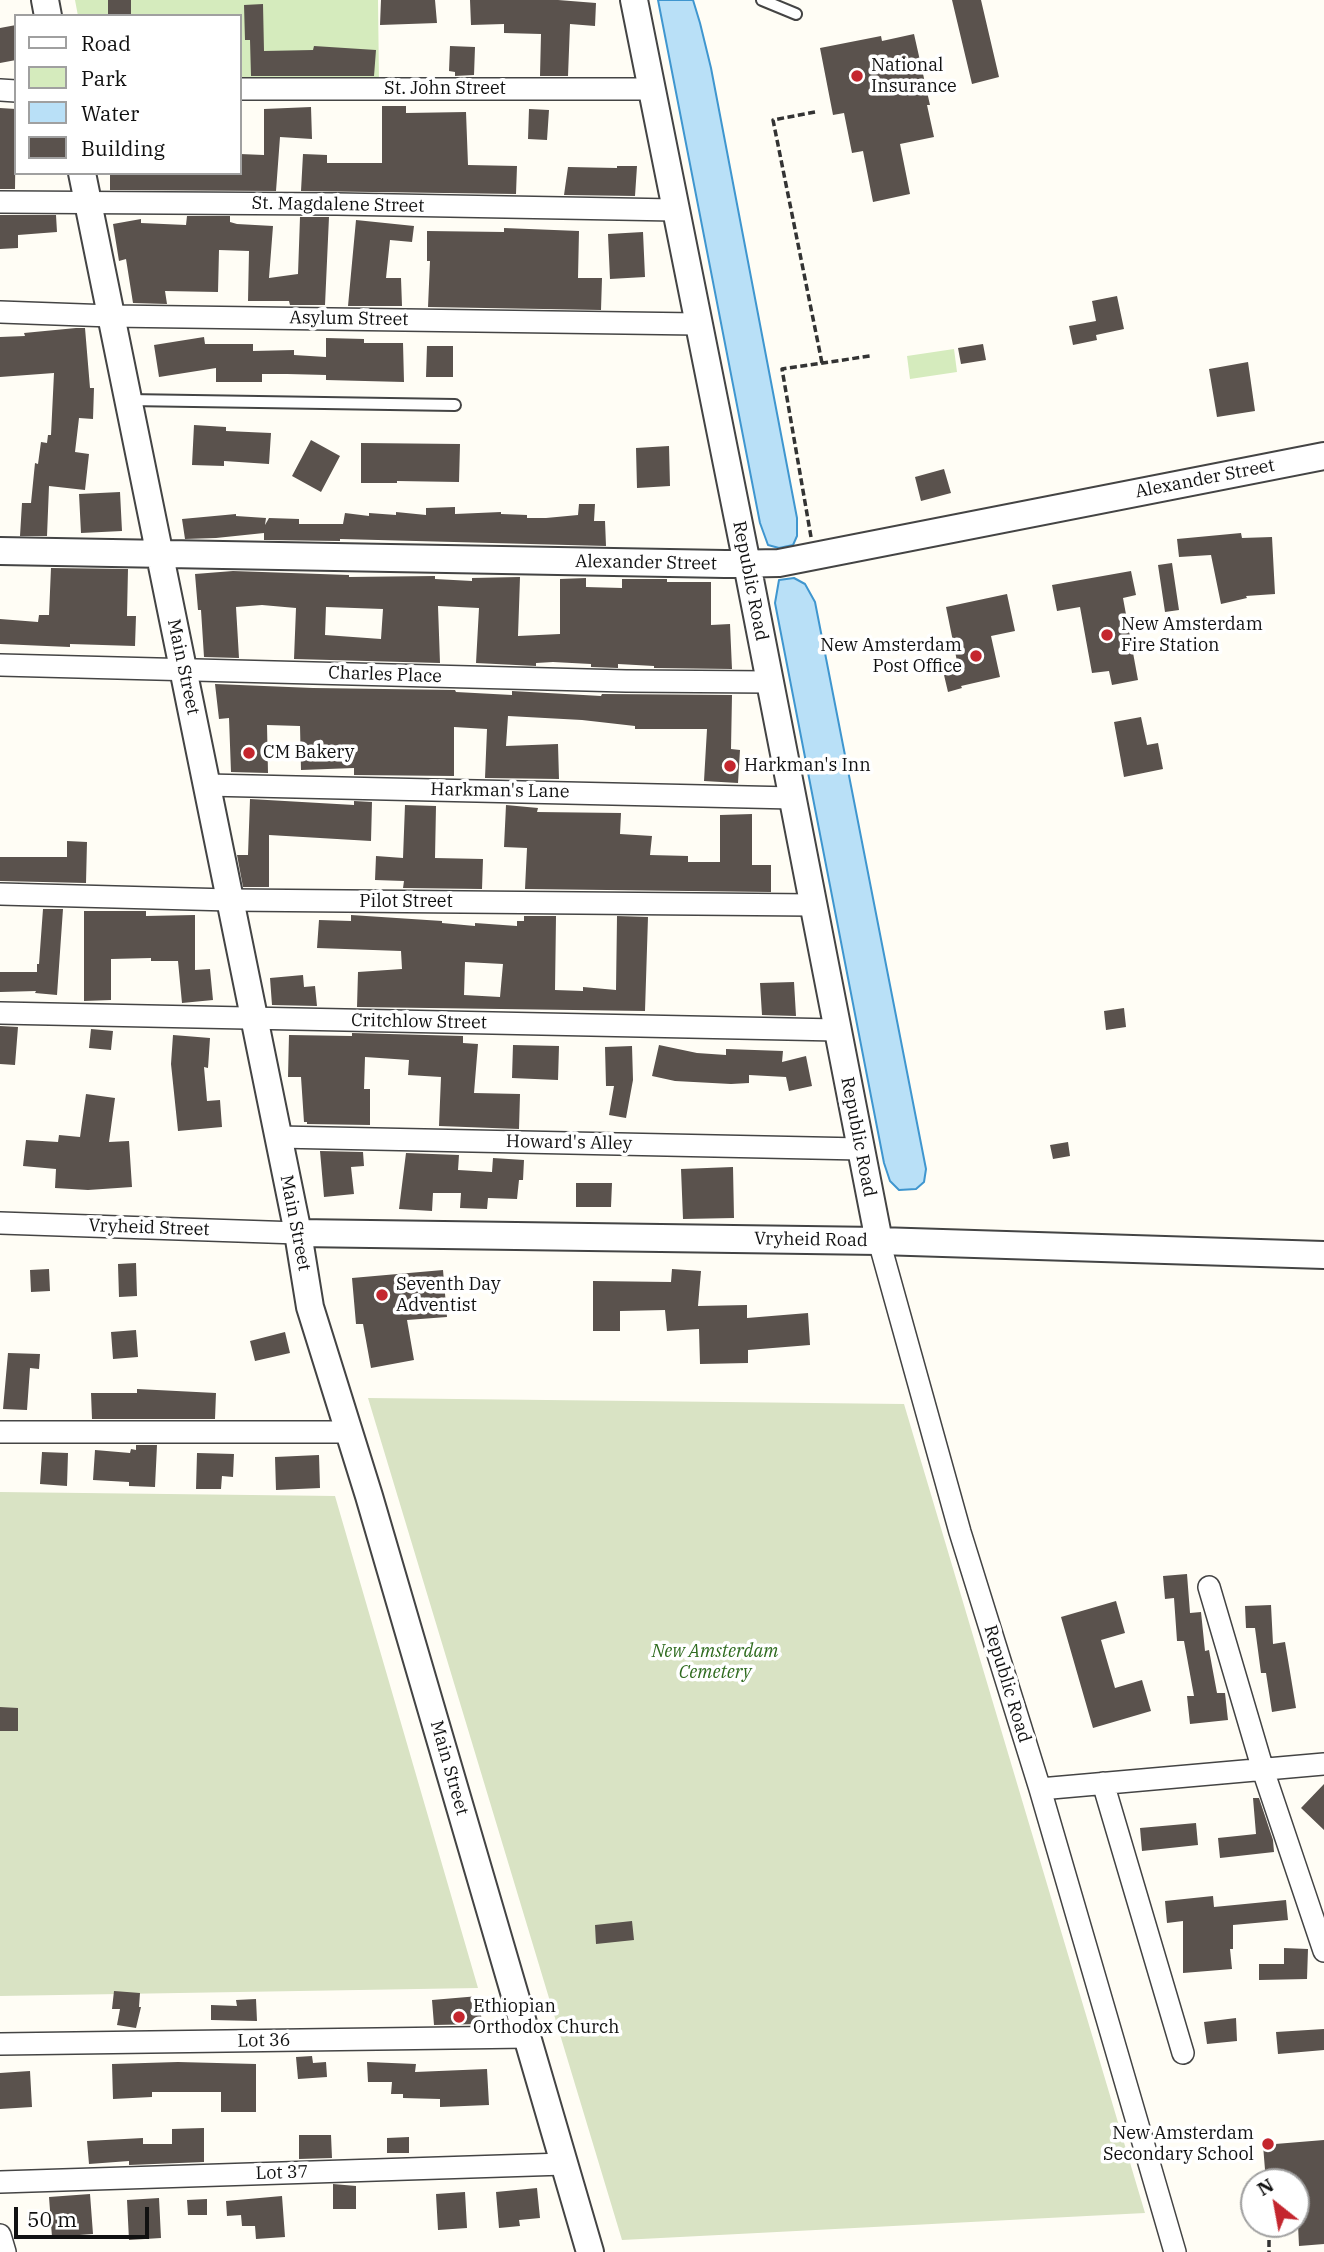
<!DOCTYPE html>
<html>
<head>
<meta charset="utf-8">
<style>
  body { margin:0 }
  #map { position:relative; width:1324px; height:2252px; overflow:hidden; background:#fffdf5; font-family:"IBM Plex Serif",serif }
  canvas { display:block }
  .legend { position:absolute; left:14px; top:14px; width:228px; height:161px; box-sizing:border-box; background:#fff; border:2px solid #a0a0a0; margin:0; padding:9px 12px; list-style:none; font-size:21px; color:#111 }
  .legend li { display:flex; align-items:center; gap:14px; height:35px }
  .legend b { width:35px; border:2px solid #a0a0a0 }
  .north { position:absolute; left:1240px; top:2168px; width:70px; height:70px; box-sizing:border-box; background:#fff; border:2px solid #a0a0a0; border-radius:50%; rotate:329deg; font-size:19px; font-weight:700; line-height:28px; text-align:center; color:#111 }
  .north::after { content:''; display:block; margin:auto; width:24px; height:32px; background:#c4262e; clip-path:polygon(50% 0,100% 100%,50% 72%,0 100%) }
  .scale { position:absolute; left:14px; top:2207px; width:135px; height:32px; box-sizing:border-box; border:4px solid #111; border-top:0; padding-left:9px; font-size:21px; line-height:24px; white-space:nowrap; color:#111; -webkit-text-stroke:5px #fff; paint-order:stroke }
</style>
</head>
<body>
<div id="map">
<canvas width="1324" height="2252"></canvas>
<ul class="legend">
<li><b style="height:9px;background:#fff"></b>Road</li>
<li><b style="height:19px;background:#d5ebbd"></b>Park</li>
<li><b style="height:19px;background:#b9e0f7"></b>Water</li>
<li><b style="height:19px;background:#5a524d"></b>Building</li>
</ul>
<div class="north">N</div>
<div class="scale">50 m</div>
</div>
<script>
const context = document.querySelector('canvas').getContext('2d');
context.lineJoin = 'round';
function fillPath(path, color) {
  context.fillStyle = color;
  context.fill(path, 'evenodd');
}
function shape(rows) {
  const path = new Path2D();
  for (const r of rows) {
    path.moveTo(r[0], r[1]);
    for (let i = 2; i < r.length; i += 2) path.lineTo(r[i], r[i + 1]);
  }
  return path;
}
function strokePath(path, color, width, dash) {
  context.strokeStyle = color;
  context.lineWidth = width;
  context.lineCap = dash ? 'butt' : 'round';
  context.setLineDash(dash || []);
  context.stroke(path);
}
function label(font, color, halo, rows, align = 'center') {
  context.font = font + ' "IBM Plex Serif",serif';
  context.lineWidth = 7;
  context.setLineDash([]);
  context.textBaseline = 'middle';
  context.strokeStyle = halo;
  context.fillStyle = color;
  for (const [text, x, y, turn = 0] of rows) {
    context.save();
    context.translate(x, y);
    context.rotate((+turn || 0) * Math.PI / 180);
    context.textAlign = isNaN(turn) ? turn : align;
    if (halo) context.strokeText(text, 0, 0);
    context.fillText(text, 0, 0);
    context.restore();
  }
}
fillPath(shape([
  [75,0,378,0,379,83,240,82,240,16,78,16],
  [954,349,957,372,910,379,907,356]
]), '#d5ebbd');
fillPath(shape([
  [368,1398,904,1404,1145,2213,622,2240],
  [0,1492,335,1496,478,1988,0,1996]
]), '#d9e3c4');
const water = shape([
  [658,0,693,0,700,23,711,68,797,518,797,536,793,545,779,548,768,545,760,523,658,0],
  [794,578,805,584,815,602,926,1169,924,1182,916,1189,899,1190,890,1181,884,1163,775,603,779,580,794,578]
]);
fillPath(water, '#b9e0f7');
strokePath(water, '#3f96cf', 2);
fillPath(shape([
  [108,0,131,0,131,16,108,16],
  [381,0,435,0,437,23,380,25],
  [470,0,558,0,596,3,595,26,570,24,568,76,540,76,541,34,504,33,504,24,471,25],
  [952,0,981,0,999,77,972,84],
  [263,4,264,51,313,50,314,46,376,50,374,76,251,76,250,40,245,40,244,5],
  [16,25,16,60,0,63,0,28],
  [914,34,930,105,927,105,934,137,900,144,910,194,873,202,863,151,852,153,844,113,833,115,820,48,881,36,882,41],
  [450,46,475,47,474,75,455,76,455,72,449,71],
  [382,106,406,106,406,113,466,112,468,165,517,166,516,194,301,191,303,154,327,155,327,163,382,163],
  [311,107,312,139,280,137,276,191,110,190,110,173,240,173,240,154,264,155,264,109],
  [0,108,16,109,15,189,0,189],
  [529,109,549,110,547,140,528,139],
  [617,166,637,166,635,196,564,195,568,167,617,168],
  [0,215,56,215,57,232,18,235,18,248,0,249],
  [187,216,230,216,230,222,237,224,273,226,269,278,298,274,300,217,329,217,325,305,290,305,289,301,248,301,249,251,219,250,218,292,165,291,167,304,133,303,126,259,119,261,113,224,141,219,141,223,186,225],
  [356,220,414,226,412,242,390,240,386,278,401,278,402,306,348,306],
  [504,228,579,231,578,278,602,278,601,310,428,307,430,261,427,261,427,231,504,232],
  [643,232,645,277,610,279,608,234],
  [1117,296,1124,329,1096,335,1097,340,1073,345,1069,326,1096,321,1092,301],
  [76,328,85,328,90,388,94,388,93,419,79,418,75,452,89,454,85,490,49,486,47,536,20,536,22,503,31,503,35,463,38,464,41,442,47,443,48,435,51,435,54,373,0,377,0,337,25,336,24,333],
  [204,337,205,344,253,344,253,351,294,350,294,355,326,357,326,338,364,339,364,343,403,343,404,382,326,380,326,375,287,374,262,374,262,382,216,382,216,368,159,377,154,345],
  [983,344,986,360,961,364,958,348],
  [427,346,453,346,453,377,426,377],
  [1248,362,1255,411,1217,417,1209,369],
  [194,425,226,427,226,431,271,433,269,464,224,461,224,466,192,465],
  [311,440,340,456,321,492,292,476],
  [361,443,460,444,459,482,397,481,397,483,361,483],
  [669,446,670,486,637,488,636,448],
  [944,469,951,493,921,501,915,477],
  [120,492,122,531,81,533,79,494],
  [579,504,595,504,594,521,605,521,606,546,340,539,340,541,264,540,264,533,216,538,185,539,182,519,236,514,236,516,266,518,265,525,269,518,299,519,299,524,343,524,345,513,369,516,369,513,396,515,396,512,426,515,426,508,455,507,455,514,501,512,501,514,527,515,527,518,546,518,578,515],
  [1241,533,1242,538,1272,537,1275,594,1246,596,1247,598,1221,604,1211,555,1179,557,1177,539],
  [1172,563,1179,610,1165,612,1158,565],
  [51,568,128,569,127,616,136,616,135,646,70,644,70,647,0,644,0,619,38,622,39,615,49,615],
  [233,571,349,575,349,577,435,576,435,579,472,581,472,578,520,577,518,636,560,634,560,579,586,578,586,587,622,588,622,579,667,579,667,582,711,582,711,625,730,624,732,669,654,668,654,666,618,664,618,668,591,667,591,664,553,662,536,663,536,666,476,663,479,608,438,606,440,663,294,659,296,608,262,605,236,607,239,658,204,657,201,610,198,610,195,574],
  [326,607,383,609,381,639,325,635],
  [1131,571,1136,595,1123,598,1138,680,1112,685,1109,671,1092,673,1080,607,1057,611,1052,585],
  [1007,594,1015,631,991,636,1000,677,961,686,962,688,948,692,944,675,959,671,946,607],
  [215,684,313,688,455,690,456,692,512,695,512,691,601,696,602,694,732,695,731,749,740,750,738,783,704,781,707,729,635,729,635,726,582,720,508,716,506,746,558,744,559,779,485,778,487,729,454,727,454,776,354,775,354,768,301,770,300,726,267,725,268,773,231,772,229,718,219,719],
  [1141,717,1147,745,1158,743,1163,769,1124,777,1114,722],
  [250,799,354,805,354,801,372,802,371,841,269,835,269,887,243,887,237,855,248,855],
  [405,805,436,806,435,858,483,859,482,889,403,888,404,881,375,880,376,856,403,858],
  [506,805,538,808,537,812,621,813,620,834,652,836,650,855,688,856,688,862,720,862,720,815,752,814,752,865,771,865,771,892,525,889,527,848,504,847],
  [67,841,87,842,86,883,0,881,0,857,67,857],
  [43,909,63,909,57,995,35,993,36,991,0,992,0,972,37,972,37,964,39,964],
  [84,911,146,911,146,916,195,915,195,970,210,969,213,1000,182,1003,178,961,151,961,151,958,111,959,111,1000,84,1001],
  [351,915,442,921,442,923,475,926,475,923,517,926,517,921,524,921,524,916,556,916,555,990,583,991,583,987,616,990,617,916,648,917,645,1011,357,1007,358,972,402,969,401,951,317,948,319,920,351,921],
  [465,962,503,964,500,997,464,995],
  [303,975,304,987,315,986,317,1006,272,1005,270,978],
  [794,982,796,1016,762,1015,760,983],
  [1124,1008,1126,1027,1106,1030,1104,1011],
  [0,1026,18,1027,15,1065,0,1064],
  [91,1029,113,1031,111,1050,89,1048],
  [352,1033,463,1036,463,1043,478,1044,474,1093,520,1094,519,1129,439,1126,441,1077,408,1075,409,1060,365,1057,364,1089,370,1089,370,1125,307,1124,307,1122,304,1122,301,1077,288,1077,289,1035,352,1036],
  [173,1035,210,1038,208,1068,204,1067,207,1101,220,1100,222,1127,178,1131,171,1064],
  [513,1045,559,1046,558,1080,512,1078],
  [659,1045,697,1053,726,1055,726,1049,783,1051,782,1062,806,1056,812,1086,789,1091,786,1077,749,1075,749,1083,731,1084,675,1081,652,1076],
  [632,1046,633,1080,626,1118,609,1115,614,1086,606,1086,605,1047],
  [86,1094,115,1098,109,1142,129,1141,132,1187,88,1190,55,1188,56,1169,23,1166,26,1140,58,1142,59,1135,80,1137],
  [1068,1142,1070,1156,1053,1159,1050,1145],
  [320,1151,363,1152,364,1166,351,1167,354,1194,324,1197],
  [406,1153,459,1155,458,1170,492,1172,493,1158,524,1160,523,1180,519,1180,517,1199,488,1198,487,1209,460,1208,461,1193,433,1193,432,1211,399,1209],
  [733,1167,734,1218,683,1219,681,1169],
  [576,1183,612,1183,611,1207,576,1207],
  [136,1263,137,1296,119,1297,118,1264],
  [49,1269,50,1291,31,1292,30,1270],
  [672,1269,701,1271,698,1306,747,1305,747,1318,808,1313,810,1345,748,1350,748,1363,700,1364,699,1329,667,1331,665,1310,620,1311,620,1331,593,1331,593,1281,671,1282],
  [443,1270,447,1317,407,1320,414,1360,371,1368,363,1324,356,1324,352,1278],
  [136,1330,138,1357,113,1359,111,1332],
  [285,1332,290,1353,255,1361,250,1341],
  [8,1353,40,1354,39,1369,30,1368,27,1410,3,1409],
  [137,1389,216,1393,215,1419,92,1419,91,1393,137,1393],
  [136,1445,157,1445,155,1487,129,1486,129,1482,93,1480,95,1450,130,1453,131,1449,136,1450],
  [42,1452,68,1453,67,1486,40,1484],
  [197,1453,234,1454,233,1477,222,1476,221,1489,196,1489],
  [319,1455,320,1488,276,1490,275,1457],
  [1187,1574,1190,1613,1201,1612,1205,1651,1209,1650,1217,1693,1225,1693,1228,1720,1190,1724,1187,1696,1194,1696,1184,1641,1177,1641,1174,1598,1165,1599,1163,1576],
  [1116,1601,1125,1633,1101,1640,1115,1688,1142,1680,1151,1711,1093,1728,1061,1617],
  [1271,1605,1273,1644,1285,1642,1296,1708,1272,1712,1266,1673,1261,1673,1255,1628,1246,1628,1245,1606],
  [0,1707,18,1708,18,1731,0,1731],
  [1324,1784,1324,1830,1301,1808],
  [1253,1798,1259,1798,1273,1840,1274,1852,1220,1858,1218,1838,1256,1834],
  [1196,1823,1198,1845,1142,1851,1140,1828],
  [1213,1896,1214,1907,1286,1900,1288,1920,1233,1925,1233,1949,1230,1949,1232,1969,1183,1973,1183,1921,1167,1923,1165,1901],
  [632,1921,634,1940,596,1944,595,1925],
  [1284,1948,1308,1949,1307,1979,1259,1980,1259,1964,1284,1964],
  [114,1991,140,1993,139,2007,141,2007,136,2028,117,2025,120,2009,112,2009],
  [479,1996,482,2024,434,2025,432,2000],
  [256,1999,257,2021,211,2020,211,2005,237,2006,236,2000],
  [1236,2018,1237,2041,1207,2044,1204,2022],
  [1324,2029,1324,2050,1278,2054,1276,2032],
  [312,2056,313,2063,326,2062,327,2077,298,2079,296,2057],
  [178,2062,256,2064,256,2112,221,2112,221,2092,152,2092,152,2097,113,2099,112,2064],
  [367,2062,416,2064,415,2072,487,2069,489,2105,440,2107,440,2099,403,2098,403,2094,391,2094,392,2082,368,2082],
  [30,2071,32,2107,0,2109,0,2073],
  [204,2128,204,2162,129,2165,129,2161,89,2164,87,2141,143,2138,143,2144,172,2144,172,2129],
  [299,2135,331,2135,332,2158,299,2159],
  [409,2137,409,2153,387,2153,387,2138],
  [1324,2140,1324,2244,1299,2246,1296,2182,1266,2182,1263,2145],
  [333,2184,356,2186,356,2209,333,2209],
  [537,2188,540,2218,519,2220,520,2226,499,2228,496,2192],
  [465,2192,467,2228,438,2230,436,2194],
  [90,2194,93,2234,52,2237,49,2197],
  [282,2196,285,2237,256,2239,255,2226,242,2226,241,2215,227,2216,226,2201],
  [159,2198,161,2238,129,2240,127,2200],
  [207,2199,207,2215,188,2215,187,2200]
]), '#5a524d');
const service = shape([
  [762,0,796,14],
  [128,400,455,405]
]);
const minor = shape([
  [240,89,651,89],
  [0,90,16,91],
  [0,202,337,204,675,210],
  [0,312,111,316,698,324],
  [0,665,626,681,770,682],
  [206,785,793,798],
  [0,894,230,900,813,905],
  [0,1013,837,1030],
  [278,1137,861,1149],
  [0,1223,298,1233],
  [879,1241,960,1532,1040,1789,1175,2252],
  [0,1432,348,1432],
  [1209,1587,1263,1770,1324,1951],
  [1103,1783,1183,2053],
  [1040,1789,1324,1764],
  [0,2044,528,2037],
  [0,2182,564,2164],
  [0,2235,5,2252]
]);
const tertiary = shape([
  [45,0,48,16],
  [634,0,747,564,879,1241],
  [82,173,298,1233,310,1307,369,1496,590,2252],
  [0,551,725,564,779,563,1324,456],
  [298,1233,879,1241,1324,1255]
]);
strokePath(service, '#444', 14);
strokePath(minor, '#444', 24);
strokePath(tertiary, '#444', 30);
strokePath(shape([
  [815,112,773,120,822,363],
  [811,537,782,369,870,356],
  [1269,2240,1269,2252]
]), '#333', 3.5, [7, 3.5]);
strokePath(service, '#fff', 10);
strokePath(minor, '#fff', 21);
strokePath(tertiary, '#fff', 26);
for (const [x, y, r, color] of [
  [857,76,7,"#c4262e"],
  [1107,635,7,"#c4262e"],
  [976,656,7,"#c4262e"],
  [249,753,7,"#c4262e"],
  [730,766,7,"#c4262e"],
  [382,1295,7,"#c4262e"],
  [459,2017,7,"#c4262e"],
  [1268,2144,7,"#c4262e"]
]) {
  const dot = new Path2D();
  dot.arc(x, y, r, 0, 2 * Math.PI);
  context.fillStyle = color;
  context.fill(dot);
  strokePath(dot, '#fff', 2.5);
}
label('18px', '#111', '#fff', [
  ["National",871,66],
  ["Insurance",871,87],
  ["New Amsterdam",1121,625],
  ["Fire Station",1121,646],
  ["New Amsterdam",962,646,"right"],
  ["Post Office",962,667,"right"],
  ["CM Bakery",263,753],
  ["Harkman's Inn",744,766],
  ["Seventh Day",396,1285],
  ["Adventist",396,1306],
  ["Ethiopian",473,2007],
  ["Orthodox Church",473,2028],
  ["New Amsterdam",1254,2134,"right"],
  ["Secondary School",1254,2155,"right"]
], 'left');
label('18px', '#111', '#fff', [
  ["St. John Street",445,89],
  ["St. Magdalene Street",338,205,1],
  ["Asylum Street",349,319,1],
  ["Alexander Street",1205,479,-11],
  ["Alexander Street",646,563,1],
  ["Republic Road",750,581,79],
  ["Main Street",183,667,78],
  ["Charles Place",385,675,2],
  ["Harkman's Lane",500,791,1],
  ["Pilot Street",406,902],
  ["Critchlow Street",419,1022,1],
  ["Republic Road",858,1137,79],
  ["Howard's Alley",569,1143,1],
  ["Main Street",295,1223,79],
  ["Vryheid Street",149,1228,2],
  ["Vryheid Road",811,1240,1],
  ["Republic Road",1007,1684,73],
  ["Main Street",449,1768,74],
  ["Lot 36",264,2041,-1],
  ["Lot 37",282,2173,-2]
]);
label('italic 18px', '#2f6b1f', '#fff', [
  ["New Amsterdam",715,1652],
  ["Cemetery",715,1673]
]);
</script>
</body>
</html>
